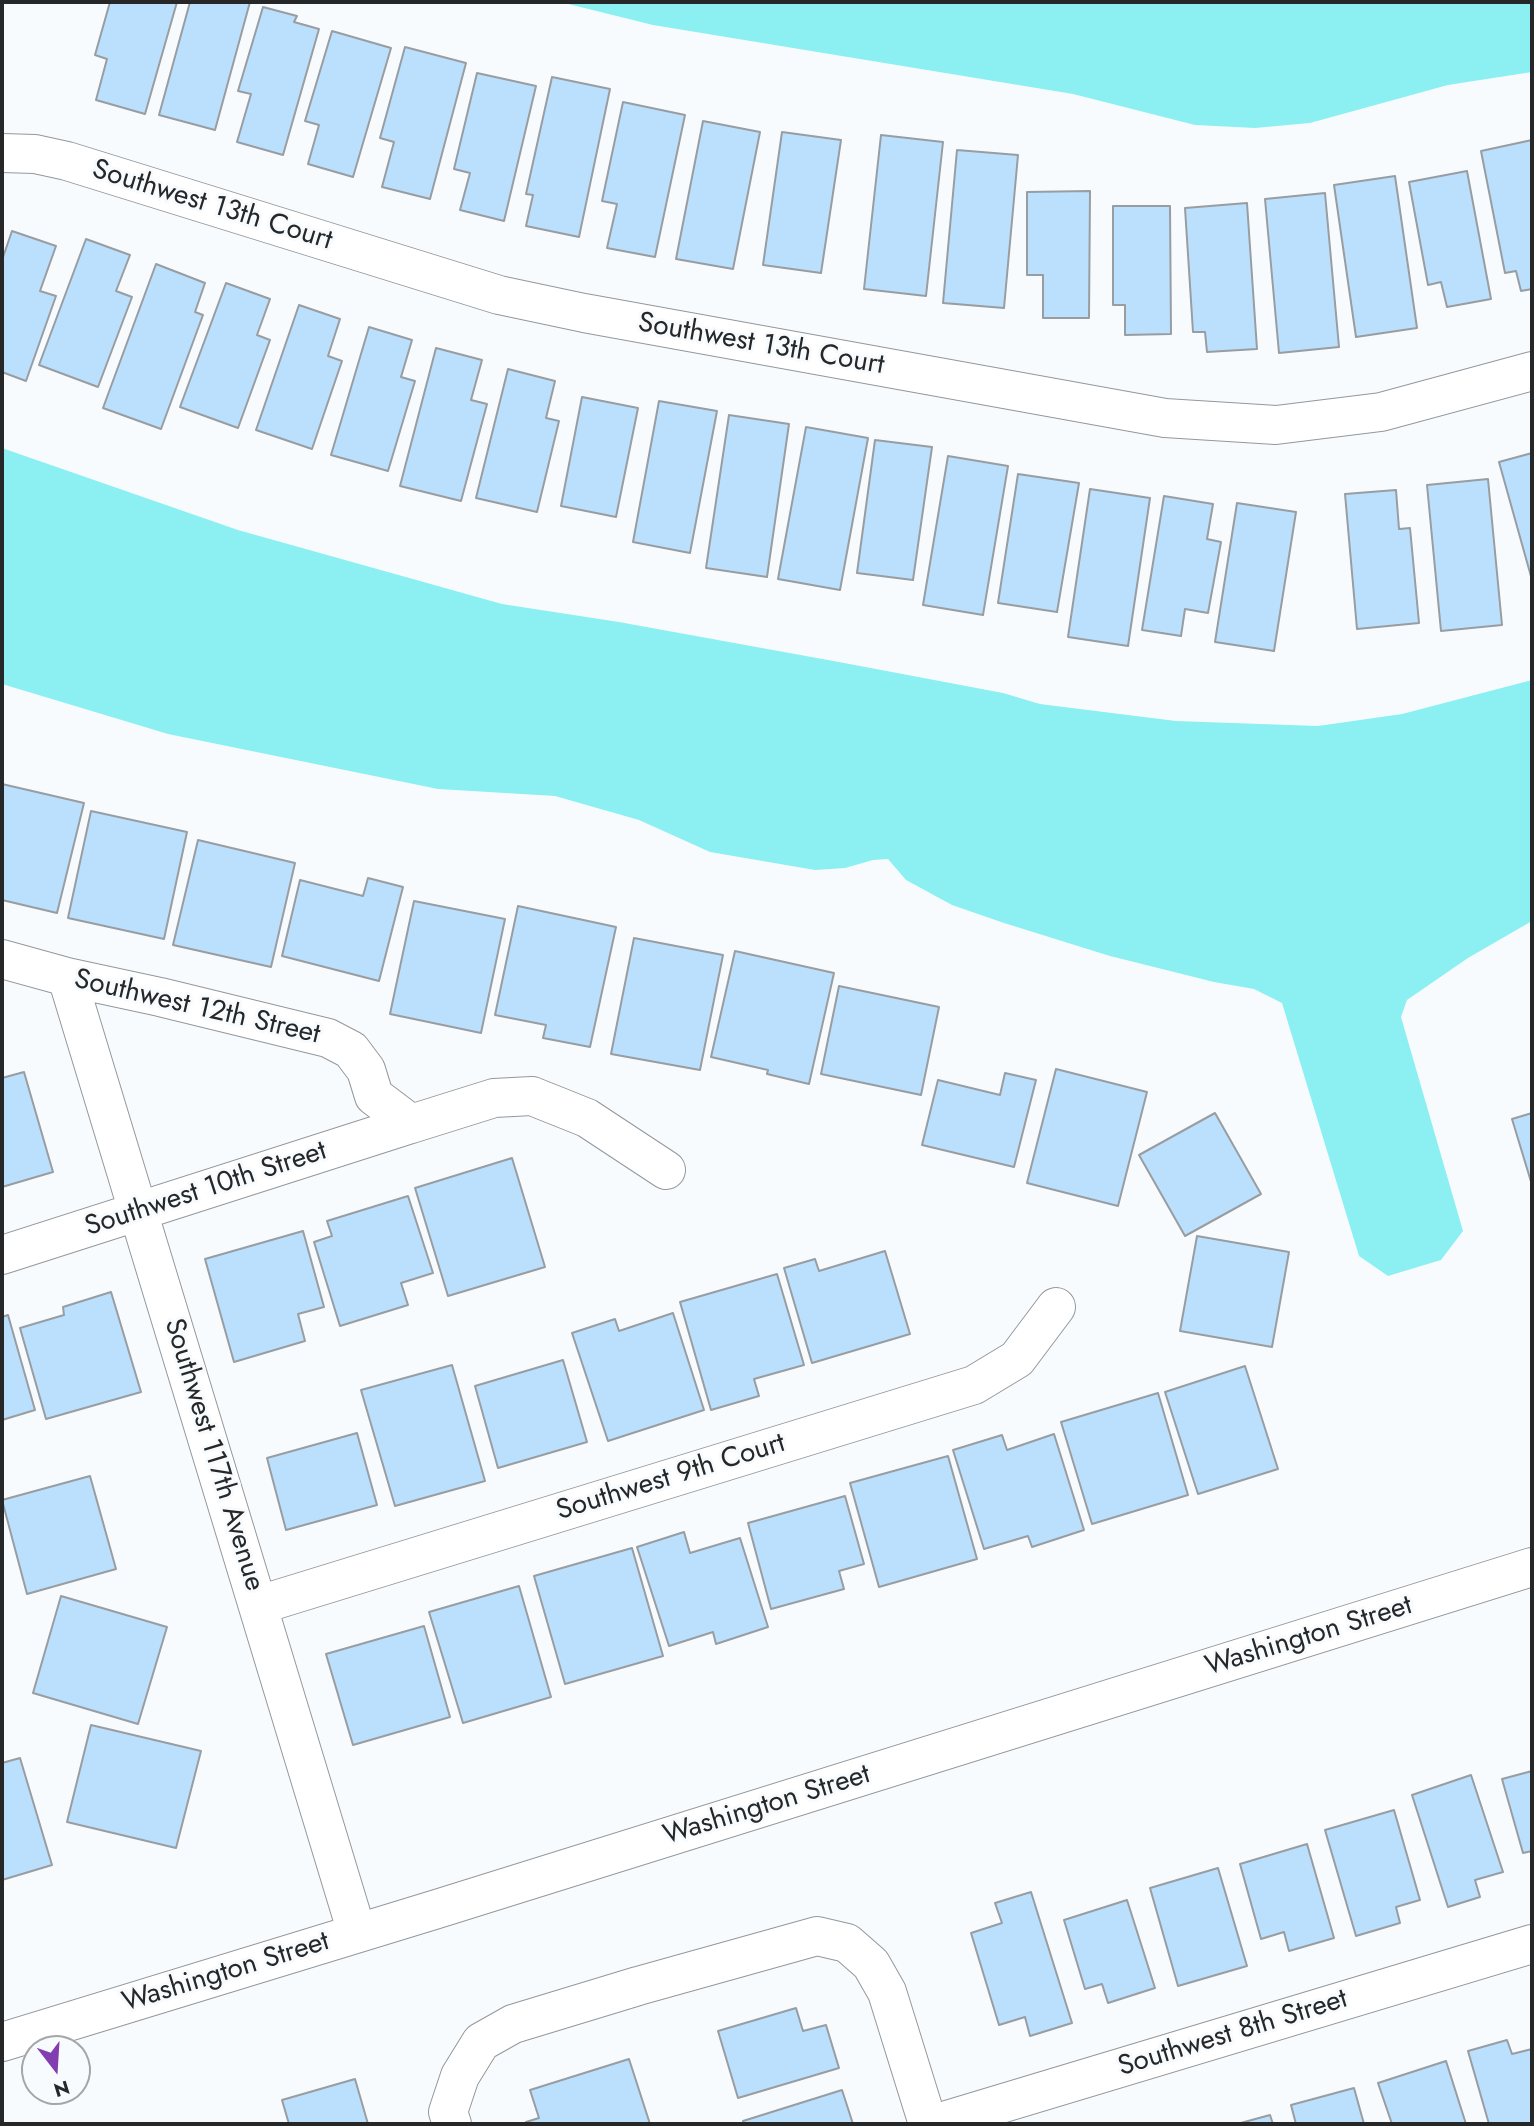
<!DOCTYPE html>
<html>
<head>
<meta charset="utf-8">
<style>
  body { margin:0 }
  #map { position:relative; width:1534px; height:2126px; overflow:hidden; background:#f8fbfe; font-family:Jost,sans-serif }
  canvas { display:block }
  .frame { position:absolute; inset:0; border:4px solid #252728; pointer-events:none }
  .north { position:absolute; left:21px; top:2035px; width:70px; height:70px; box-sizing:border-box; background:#f8fbfe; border:2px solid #a4a6a8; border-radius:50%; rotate:163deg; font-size:19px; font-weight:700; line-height:28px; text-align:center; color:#252728 }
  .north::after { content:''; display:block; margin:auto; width:24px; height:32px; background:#823db0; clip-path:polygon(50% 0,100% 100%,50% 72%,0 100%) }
</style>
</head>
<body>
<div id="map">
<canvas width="1534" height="2126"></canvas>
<div class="frame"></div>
<div class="north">N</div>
</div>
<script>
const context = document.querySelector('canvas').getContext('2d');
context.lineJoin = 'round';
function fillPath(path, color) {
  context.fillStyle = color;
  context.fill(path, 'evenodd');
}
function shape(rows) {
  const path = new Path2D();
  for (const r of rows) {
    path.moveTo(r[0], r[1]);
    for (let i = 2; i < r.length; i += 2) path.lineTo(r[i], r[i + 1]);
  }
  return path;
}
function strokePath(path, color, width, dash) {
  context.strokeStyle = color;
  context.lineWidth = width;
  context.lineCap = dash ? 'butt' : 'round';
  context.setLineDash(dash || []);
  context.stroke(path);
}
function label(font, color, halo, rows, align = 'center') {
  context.font = font + ' Jost,sans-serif';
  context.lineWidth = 6;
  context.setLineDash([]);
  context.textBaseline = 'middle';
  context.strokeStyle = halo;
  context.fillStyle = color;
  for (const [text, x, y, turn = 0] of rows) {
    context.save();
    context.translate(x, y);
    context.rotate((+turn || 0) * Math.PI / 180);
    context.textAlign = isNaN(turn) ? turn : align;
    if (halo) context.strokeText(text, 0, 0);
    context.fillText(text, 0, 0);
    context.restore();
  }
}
fillPath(shape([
  [560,2,1532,2,1532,72,1448,85,1310,123,1255,128,1195,125,1073,94,653,25],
  [2,448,238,530,502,604,619,622,839,662,1003,693,1040,704,1176,721,1318,726,1402,714,1532,680,1532,921,1468,958,1407,1000,1401,1017,1463,1231,1441,1260,1388,1276,1359,1256,1282,1003,1254,989,1214,982,1110,956,1004,923,952,905,906,880,888,859,873,860,845,868,815,870,710,852,639,820,555,796,438,789,168,734,2,684]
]), '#8cf0f3');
const building = shape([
  [110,2,177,2,145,114,96,100,107,59,95,55,110,2],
  [190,2,250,2,215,130,159,115,190,2],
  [263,7,297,16,294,22,319,29,283,155,237,142,251,94,238,91,263,7],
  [332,31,391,48,353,177,308,164,319,125,305,121,332,31],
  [405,47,466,63,430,199,382,187,394,142,380,138,405,47],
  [477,73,536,86,504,221,460,210,470,173,454,169,477,73],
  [552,77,610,89,579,237,526,226,533,195,526,194,552,77],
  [623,102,685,115,655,257,607,248,617,204,602,201,623,102],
  [703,121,760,132,733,269,676,259,703,121],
  [782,132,841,140,821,273,763,265,782,132],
  [881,135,943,142,926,296,864,289,881,135],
  [1532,140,1532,289,1521,291,1516,271,1505,273,1481,151,1532,140],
  [957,150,1018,155,1004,308,943,303,957,150],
  [1467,171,1491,299,1447,307,1441,282,1428,285,1409,182,1467,171],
  [1395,176,1417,328,1356,337,1334,185,1395,176],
  [1090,191,1089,318,1043,318,1043,275,1027,275,1027,192,1090,191],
  [1325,193,1339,347,1279,353,1265,199,1325,193],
  [1247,203,1257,349,1207,352,1205,332,1193,332,1185,208,1247,203],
  [1113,206,1170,206,1171,334,1125,335,1125,305,1113,305,1113,206],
  [12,231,56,246,40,291,56,296,26,381,2,372,2,260,12,231],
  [86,239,130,255,116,291,132,297,98,387,39,365,86,239],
  [156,264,205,283,195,312,203,315,161,429,103,408,156,264],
  [226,283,270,299,257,335,270,340,238,428,180,407,226,283],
  [299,305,340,319,328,356,342,361,312,449,256,430,299,305],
  [369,327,412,340,401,377,415,381,388,471,331,455,369,327],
  [436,348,482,360,471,400,487,404,461,501,400,486,436,348],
  [508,369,555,381,546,418,559,421,537,512,476,498,508,369],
  [582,397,638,408,616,517,561,506,582,397],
  [659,401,717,411,690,553,633,542,659,401],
  [729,415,789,424,767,577,706,568,729,415],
  [806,427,868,438,840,590,778,579,806,427],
  [875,440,932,447,913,580,857,573,875,440],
  [1532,453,1532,580,1499,462,1532,453],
  [948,456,1008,466,983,615,923,605,948,456],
  [1018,474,1079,483,1057,612,998,603,1018,474],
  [1488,479,1502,625,1441,631,1427,485,1488,479],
  [1090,489,1150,498,1128,646,1068,637,1090,489],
  [1396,490,1399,529,1410,528,1419,623,1357,629,1345,494,1396,490],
  [1164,496,1213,504,1207,539,1221,542,1208,613,1185,609,1181,636,1142,630,1164,496],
  [1237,503,1296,512,1274,651,1215,642,1237,503],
  [2,784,84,803,57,913,2,900,2,784],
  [91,811,187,832,164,939,68,918,91,811],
  [198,840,295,863,271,967,173,945,198,840],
  [368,878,403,887,379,981,282,956,300,880,363,896,368,878],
  [414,901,505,919,481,1033,390,1014,414,901],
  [518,906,616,927,590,1047,543,1038,546,1025,495,1015,518,906],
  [634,938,723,955,700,1070,611,1054,634,938],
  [735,951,834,973,809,1084,767,1074,768,1070,711,1057,735,951],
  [839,986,939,1007,921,1095,821,1074,839,986],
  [1056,1069,1147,1092,1118,1206,1027,1183,1056,1069],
  [24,1072,53,1172,2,1187,2,1078,24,1072],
  [1005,1073,1036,1080,1014,1167,922,1145,938,1080,1000,1095,1005,1073],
  [1215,1113,1261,1194,1185,1236,1139,1155,1215,1113],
  [1532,1113,1532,1185,1512,1119,1532,1113],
  [512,1158,545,1267,448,1296,415,1188,512,1158],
  [408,1196,433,1273,401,1283,408,1305,340,1326,314,1242,332,1236,327,1221,408,1196],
  [303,1231,324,1307,298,1314,305,1341,234,1362,205,1259,303,1231],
  [1197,1236,1289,1252,1272,1347,1180,1331,1197,1236],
  [885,1251,910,1334,812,1363,784,1268,815,1259,819,1271,885,1251],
  [777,1274,804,1365,754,1379,759,1396,711,1410,680,1302,777,1274],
  [111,1292,141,1392,46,1419,20,1328,64,1315,63,1307,111,1292],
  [673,1313,704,1410,608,1441,572,1333,615,1319,619,1331,673,1313],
  [8,1315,35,1410,2,1420,2,1317,8,1315],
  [563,1360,587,1442,498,1468,475,1386,563,1360],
  [452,1365,485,1481,395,1506,361,1390,452,1365],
  [1245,1366,1278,1469,1198,1494,1165,1392,1245,1366],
  [1158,1393,1188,1495,1092,1524,1061,1422,1158,1393],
  [357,1433,377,1505,286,1530,267,1458,357,1433],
  [1054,1434,1084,1530,1032,1547,1028,1536,984,1549,953,1450,1002,1435,1007,1450,1054,1434],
  [948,1456,977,1559,879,1587,850,1483,948,1456],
  [90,1476,116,1569,27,1594,2,1500,90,1476],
  [845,1496,864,1564,839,1571,844,1589,771,1609,748,1523,845,1496],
  [684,1532,690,1553,740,1538,768,1627,716,1644,713,1632,669,1646,637,1547,684,1532],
  [632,1548,663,1656,565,1684,534,1576,632,1548],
  [519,1586,551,1697,463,1723,429,1612,519,1586],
  [61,1596,167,1627,138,1724,33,1693,61,1596],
  [424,1626,450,1717,353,1745,326,1654,424,1626],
  [91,1725,201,1751,176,1848,67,1822,91,1725],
  [20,1758,52,1865,2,1880,2,1763,20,1758],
  [1532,1771,1532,1851,1523,1853,1502,1779,1532,1771],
  [1471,1775,1503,1872,1475,1880,1480,1897,1448,1907,1412,1795,1471,1775],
  [1394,1810,1420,1900,1396,1907,1400,1923,1356,1936,1325,1830,1394,1810],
  [1307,1844,1334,1938,1289,1951,1284,1932,1261,1939,1240,1864,1307,1844],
  [1218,1868,1247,1966,1178,1986,1150,1888,1218,1868],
  [1031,1892,1072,2023,1030,2036,1025,2017,999,2025,971,1933,1002,1923,995,1903,1031,1892],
  [1127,1900,1155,1988,1108,2003,1102,1984,1085,1989,1064,1920,1127,1900],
  [796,2008,803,2031,826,2025,839,2068,738,2098,718,2031,796,2008],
  [1507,2040,1512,2054,1532,2049,1532,2124,1489,2124,1468,2051,1507,2040],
  [629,2059,650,2124,527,2124,526,2122,539,2118,530,2090,629,2059],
  [1446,2061,1466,2124,1392,2124,1378,2083,1446,2061],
  [355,2079,368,2124,289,2124,282,2100,355,2079],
  [1354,2088,1364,2124,1296,2124,1291,2105,1354,2088],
  [842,2090,853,2124,744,2124,743,2121,842,2090],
  [1270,2115,1273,2124,1237,2124,1270,2115]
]);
fillPath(building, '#bbe0fe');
strokePath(building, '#989da1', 2);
const minor = shape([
  [2,153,35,154,67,161,499,295,584,313,1165,418,1276,425,1381,412,1532,371],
  [2,959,67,977,160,997,328,1038,351,1050,366,1070,374,1096,411,1124,494,1098,532,1096,587,1118,666,1170],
  [67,977,357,1933],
  [2,1255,411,1124],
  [259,1605,974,1385,1017,1359,1056,1307],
  [2,2042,437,1909,1532,1567],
  [452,2124,448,2112,460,2076,481,2042,513,2024,638,1986,817,1936,847,1943,871,1964,887,1992,928,2124],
  [934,2124,1532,1944]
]);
strokePath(minor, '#92989c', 40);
strokePath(minor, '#fff', 38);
label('28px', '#252728', '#f8fbfe', [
  ["Southwest 13th Court",212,206,17],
  ["Southwest 13th Court",761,345,10],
  ["Southwest 12th Street",197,1008,13],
  ["Southwest 10th Street",206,1190,-18],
  ["Southwest 117th Avenue",213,1455,73],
  ["Southwest 9th Court",671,1478,-17],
  ["Washington Street",1309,1637,-17],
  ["Washington Street",767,1806,-17],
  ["Washington Street",226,1973,-17],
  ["Southwest 8th Street",1233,2034,-17]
]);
</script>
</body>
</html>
